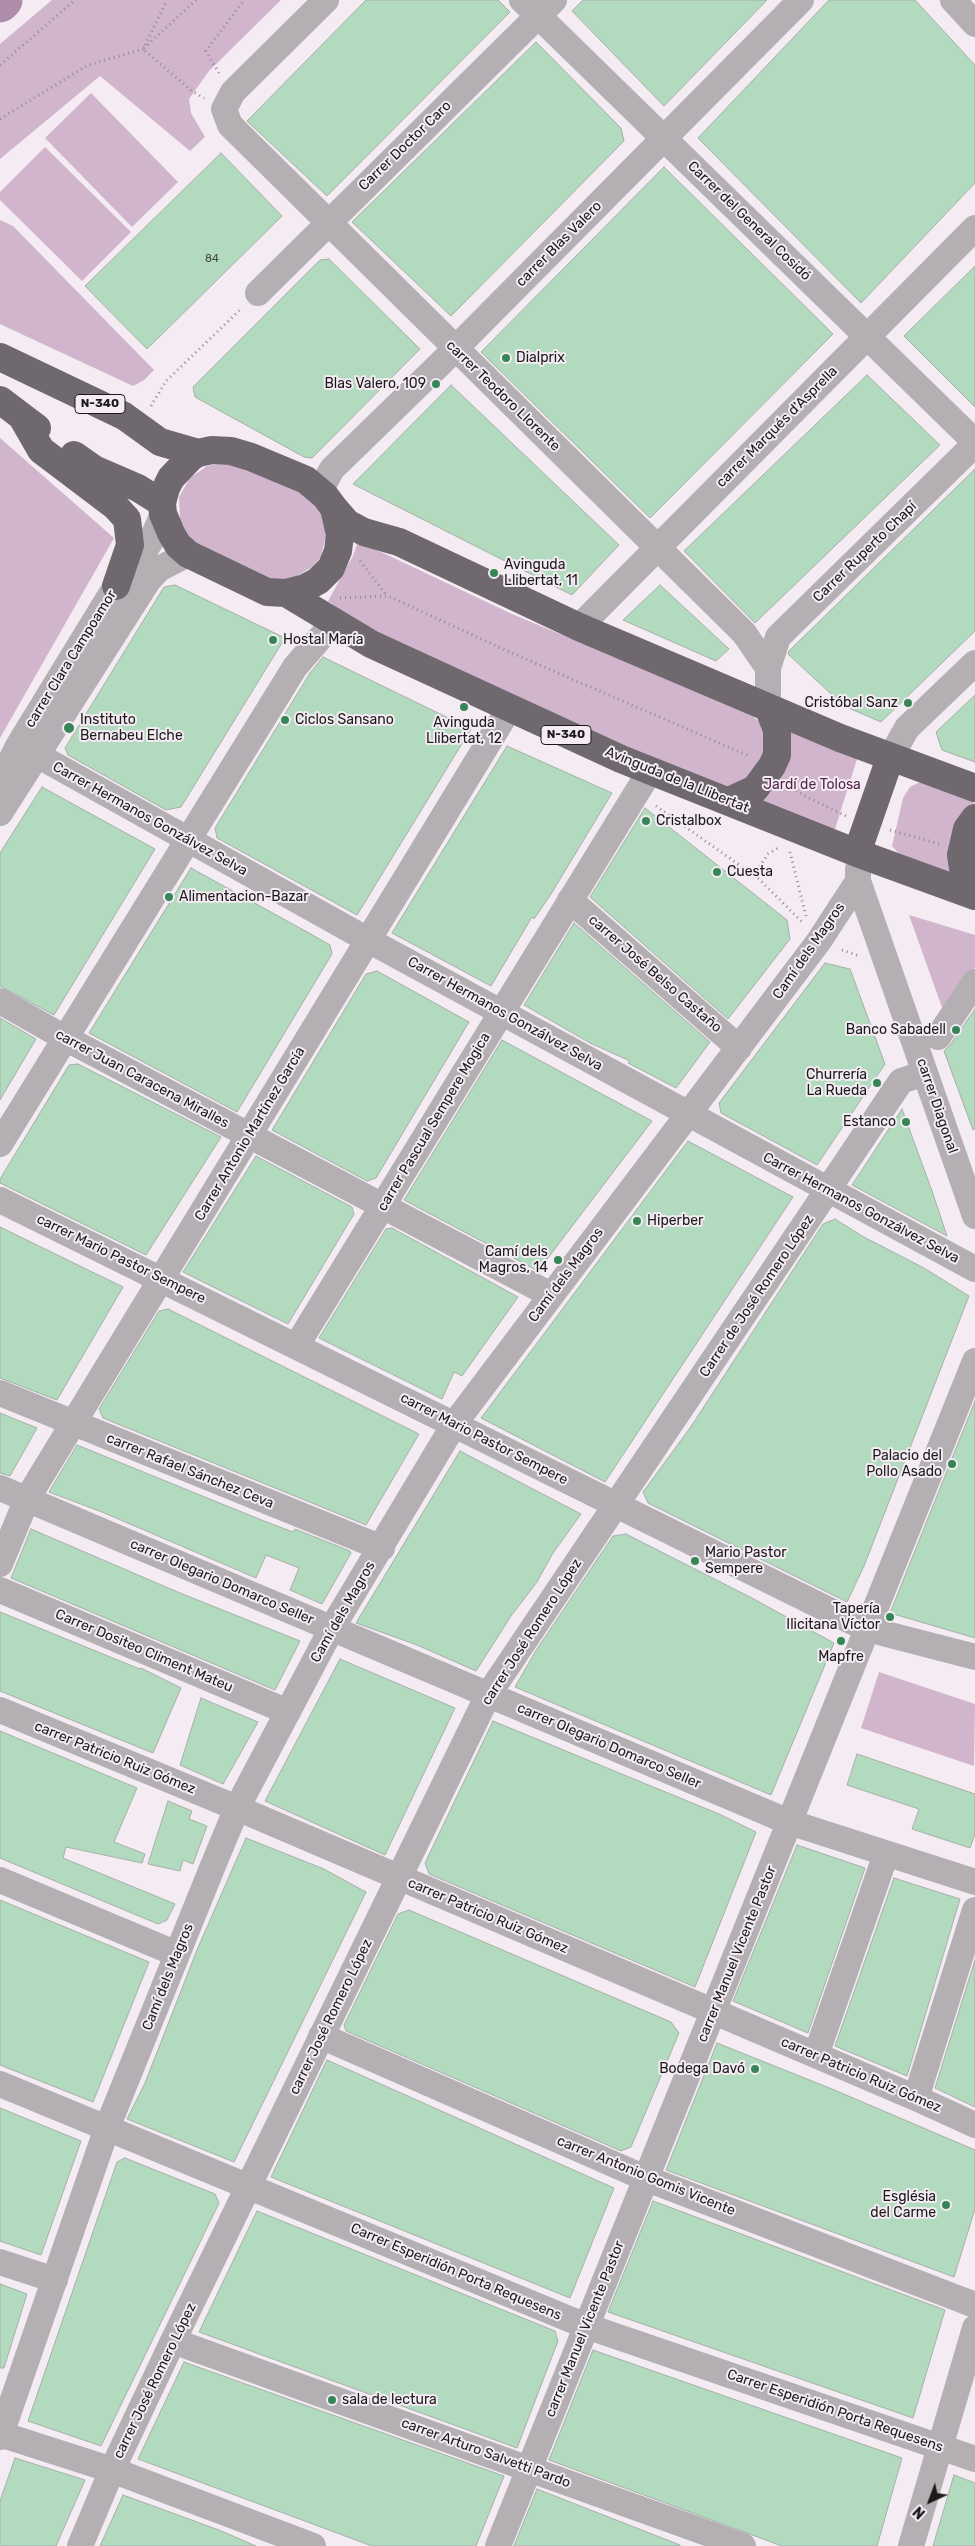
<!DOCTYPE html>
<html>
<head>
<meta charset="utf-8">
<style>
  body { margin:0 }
  #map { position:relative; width:975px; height:2546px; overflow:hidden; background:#f4ebf3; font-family:Rubik,sans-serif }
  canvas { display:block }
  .north { position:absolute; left:905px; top:2476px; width:50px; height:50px; -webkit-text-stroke:4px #f4ebf3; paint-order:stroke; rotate:223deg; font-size:14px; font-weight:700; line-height:20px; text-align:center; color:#1c191b }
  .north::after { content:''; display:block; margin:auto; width:18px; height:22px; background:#1c191b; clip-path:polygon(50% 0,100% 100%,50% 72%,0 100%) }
</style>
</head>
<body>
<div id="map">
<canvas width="975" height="2546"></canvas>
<div class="north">N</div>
</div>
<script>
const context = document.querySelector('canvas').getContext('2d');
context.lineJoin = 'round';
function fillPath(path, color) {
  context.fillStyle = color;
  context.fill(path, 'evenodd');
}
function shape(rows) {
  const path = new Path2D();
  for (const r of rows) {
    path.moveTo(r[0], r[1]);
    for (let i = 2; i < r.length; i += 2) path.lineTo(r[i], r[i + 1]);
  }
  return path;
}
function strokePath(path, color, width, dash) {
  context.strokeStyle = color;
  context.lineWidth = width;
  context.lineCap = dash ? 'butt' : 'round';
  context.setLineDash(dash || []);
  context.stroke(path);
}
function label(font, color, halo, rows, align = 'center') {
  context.font = font + ' Rubik,sans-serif';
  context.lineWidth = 4;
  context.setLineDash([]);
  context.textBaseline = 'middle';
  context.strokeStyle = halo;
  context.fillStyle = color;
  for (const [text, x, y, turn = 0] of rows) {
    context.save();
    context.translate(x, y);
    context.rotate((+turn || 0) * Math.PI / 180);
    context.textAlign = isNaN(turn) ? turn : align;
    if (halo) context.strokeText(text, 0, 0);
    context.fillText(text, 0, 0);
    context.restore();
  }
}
fillPath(shape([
  [52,0,281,0,209,71,189,99,191,113,205,137,190,151,100,76,0,159,0,44],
  [91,93,178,182,132,227,45,138],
  [45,147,131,232,82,281,0,200,0,192],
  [0,220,13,226,154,370,144,380,133,386,0,324],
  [0,438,114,538,0,738],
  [217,464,238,465,308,496,322,514,326,537,320,558,312,567,292,579,269,579,201,547,191,540,180,520,179,497,190,478,207,466],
  [358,541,512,614,749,713,762,724,768,736,764,769,727,791,654,763,351,619,328,601,353,556],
  [788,726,858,756,834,832,755,801],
  [920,782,975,800,953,876,900,855,892,846,903,798,910,787],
  [909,915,975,935,975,967,944,1013],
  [879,1672,975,1704,974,1766,861,1728]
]), '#d1b5cd');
strokePath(shape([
  [0,3,3,0]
]), '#ae8daa', 39);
const building = shape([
  [366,0,498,0,510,12,327,196,247,121,366,0],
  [583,0,767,0,664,106,572,11,583,0],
  [829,0,915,0,975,65,975,183,861,303,698,138,829,0],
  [536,42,621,128,624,141,451,316,352,222,536,42],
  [221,153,282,216,147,349,85,286,221,153],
  [664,167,833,334,650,518,481,352,664,167],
  [329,259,420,349,312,458,304,457,195,397,193,387,320,260,329,259],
  [975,266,975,407,904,336,975,266],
  [867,375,940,445,755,623,684,551,867,375],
  [451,385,619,545,572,595,353,484,451,385],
  [975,469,975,631,881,722,844,706,788,654,789,651,975,469],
  [175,585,285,638,181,807,166,810,68,755,65,748,164,587,175,585],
  [660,585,729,649,716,661,623,620,660,585],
  [323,657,471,729,357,915,217,838,215,828,310,673,323,657],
  [975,695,975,762,942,750,936,732,975,695],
  [507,746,612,793,551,894,534,919,532,917,491,986,392,933,507,746],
  [42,787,155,849,54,1015,0,986,0,853,42,787],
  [645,808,787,920,790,939,728,1019,590,897,645,808],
  [191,868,309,933,330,945,332,954,237,1112,89,1033,191,868],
  [574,923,710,1042,676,1088,628,1063,630,1061,590,1043,524,1005,574,923],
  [825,963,850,969,885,1064,817,1165,721,1113,719,1103,825,963],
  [377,971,469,1022,376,1178,367,1181,272,1130,366,974,377,971],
  [975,1009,975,1129,973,1130,944,1051,950,1045,975,1009],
  [0,1018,36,1039,0,1100,0,1018],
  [502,1040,652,1121,538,1271,404,1200,502,1040],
  [78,1064,221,1137,146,1255,0,1183,0,1179,69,1065,78,1064],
  [902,1109,932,1191,947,1236,852,1185,902,1109],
  [688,1141,793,1197,605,1482,481,1418,688,1141],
  [256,1156,352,1207,354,1214,288,1324,183,1272,256,1156],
  [835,1219,862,1236,924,1268,969,1296,864,1566,847,1602,648,1503,643,1492,690,1428,823,1224,835,1219],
  [0,1227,123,1287,57,1400,0,1378,0,1227],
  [392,1228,518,1297,462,1376,454,1372,442,1399,319,1338,386,1229,392,1228],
  [168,1309,419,1434,366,1525,103,1418,99,1409,159,1311,168,1309],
  [975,1401,975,1638,890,1613,975,1401],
  [0,1413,37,1428,10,1476,0,1473,0,1413],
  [77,1445,259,1519,293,1532,295,1529,350,1551,351,1553,322,1604,290,1590,299,1568,266,1555,256,1578,102,1512,49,1492,77,1445],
  [460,1451,581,1514,553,1553,537,1582,511,1616,476,1671,417,1645,356,1623,460,1451],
  [31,1529,180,1593,300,1641,275,1690,11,1578,31,1529],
  [626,1534,750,1597,834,1643,771,1795,515,1687,535,1652,613,1536,626,1534],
  [0,1612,130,1665,140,1669,141,1668,181,1688,153,1753,0,1691,0,1612],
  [340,1659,455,1708,385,1855,265,1801,340,1659],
  [201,1698,258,1722,223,1784,180,1765,201,1698],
  [493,1721,719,1814,756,1832,695,1987,429,1874,425,1863,493,1721],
  [0,1731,137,1788,114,1842,145,1854,142,1863,66,1847,63,1858,175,1904,167,1920,158,1924,0,1858,0,1731],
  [857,1754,975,1794,975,1834,970,1848,912,1829,919,1809,847,1785,857,1754],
  [168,1801,192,1811,189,1819,207,1826,193,1864,183,1860,180,1871,148,1864,168,1801],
  [246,1838,324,1869,366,1892,234,2162,127,2119,145,2083,197,1950,246,1838],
  [797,1845,865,1868,808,2033,733,2001,797,1845],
  [894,1878,960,1899,907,2076,835,2046,894,1878],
  [0,1900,149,1962,93,2102,0,2065,0,1900],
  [409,1910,671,2022,679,2033,631,2147,621,2151,346,2031,344,2025,398,1914,409,1910],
  [975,1960,975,2107,935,2088,975,1960],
  [717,2043,832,2089,975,2150,975,2209,954,2277,666,2170,717,2043],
  [327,2060,614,2188,570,2298,271,2177,327,2060],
  [0,2108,81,2141,41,2255,0,2241,0,2108],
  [125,2158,215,2194,219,2203,101,2446,28,2421,117,2162,125,2158],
  [653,2201,945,2310,913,2418,608,2312,653,2201],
  [257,2211,555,2331,558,2341,517,2448,199,2332,257,2211],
  [0,2284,27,2294,4,2368,0,2368,0,2284],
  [593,2350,902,2458,877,2546,782,2546,549,2460,593,2350],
  [184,2362,504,2476,476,2546,372,2546,138,2459,184,2362],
  [15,2458,85,2480,56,2546,0,2546,0,2501,15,2458],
  [954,2475,975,2483,975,2546,933,2546,954,2475],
  [537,2489,680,2545,680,2546,514,2546,537,2489],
  [123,2495,219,2530,256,2546,100,2546,123,2495]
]);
fillPath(building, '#b2dabe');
strokePath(building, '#a6afa8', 1);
strokePath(shape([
  [196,0,143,49,192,91,204,98],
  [0,65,75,0],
  [219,73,206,51,244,0],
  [0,119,88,65,143,49,167,0],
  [151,406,166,381,241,309],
  [360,561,387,596],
  [340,598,388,596,505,650,749,756],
  [789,784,791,788,807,797,846,816],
  [656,806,759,879,803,923],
  [890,830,940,844],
  [790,852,806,916],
  [754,875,768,854,778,848],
  [842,950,859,956]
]), '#928b91', 3, [1, 4]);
strokePath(shape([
  [326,0,233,92,224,109,230,125,744,633,768,668,768,707],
  [522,0,975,442],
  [953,0,975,24],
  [258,293,554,0],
  [320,491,332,469,439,365,801,0],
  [579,627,975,228],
  [768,668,778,637,975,444],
  [37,755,368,940,975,1269],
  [890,758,907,728,975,663],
  [0,783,18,746,116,586,131,573,152,539,163,514],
  [0,813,148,581,159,569,188,554],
  [858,869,858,881,975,1216],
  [570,900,739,1048],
  [0,1001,65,1038,551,1295],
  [938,1037,975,982],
  [0,1144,295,667,334,622],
  [0,1200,867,1629,975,1657],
  [297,1345,650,771],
  [0,1393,382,1548],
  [0,1488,789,1822,975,1882],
  [0,1564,27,1499,509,709],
  [0,1590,288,1712],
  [0,1710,237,1808,916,2098,975,2125],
  [0,1880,177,1954],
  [321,2036,645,2178,975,2305],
  [816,2055,886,1854],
  [0,2084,586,2326,975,2459],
  [916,2098,975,1910],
  [0,2262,55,2280],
  [173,2341,743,2546],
  [0,2434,112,2470,313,2546],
  [0,2437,107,2128,212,1868,237,1808,332,1628,455,1423,819,941,858,881],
  [80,2546,112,2470,173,2341,488,1695,901,1081,925,1073],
  [498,2546,975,1361],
  [911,2546,975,2328]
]), '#b3afb2', 26);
strokePath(shape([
  [0,357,124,416,160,442,198,453],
  [0,400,37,428],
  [22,417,41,450,115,506,127,519,130,545,116,586],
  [212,450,231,451,251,457,306,480,325,496,334,508,340,535,338,551,331,568,318,581,305,588,286,593,267,592,188,554,178,545,171,533,163,514,162,503,166,488,171,478,190,458,198,453,212,450],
  [74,455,94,469,138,488,162,503],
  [334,508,347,523,364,532,399,542,579,627,840,738,975,788],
  [286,593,371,644,621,759,857,853,975,896],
  [729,801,755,789,772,766,777,755,777,730,768,707],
  [975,818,967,829,961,855,963,868,975,891],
  [857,853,890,758]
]), '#6f686e', 28);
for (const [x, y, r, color] of [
  [506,358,5,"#358556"],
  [436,384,5,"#358556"],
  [494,573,5,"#358556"],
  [273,640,5,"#358556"],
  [908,703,5,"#358556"],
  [464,707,5,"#358556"],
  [285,720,5,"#358556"],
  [69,728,6,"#358556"],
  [646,821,5,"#358556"],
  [717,872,5,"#358556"],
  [169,897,5,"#358556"],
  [956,1030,5,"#358556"],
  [877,1083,5,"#358556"],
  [906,1122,5,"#358556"],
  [637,1221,5,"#358556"],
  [558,1260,5,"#358556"],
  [952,1464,5,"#358556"],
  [695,1561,5,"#358556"],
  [890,1617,5,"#358556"],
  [841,1641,5,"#358556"],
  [755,2069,5,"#358556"],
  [946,2205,5,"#358556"],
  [332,2400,5,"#358556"]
]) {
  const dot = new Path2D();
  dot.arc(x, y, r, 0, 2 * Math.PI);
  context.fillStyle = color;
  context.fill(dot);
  strokePath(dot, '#f4ebf3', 2);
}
label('11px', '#424944', null, [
  ["84",212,259]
]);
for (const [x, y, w] of [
  [100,404,50],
  [566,735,50]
]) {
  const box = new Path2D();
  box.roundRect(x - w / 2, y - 9.5, w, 19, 4);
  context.fillStyle = '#f4ebf3';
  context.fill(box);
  strokePath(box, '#1c191b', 1);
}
label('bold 12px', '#1c191b', null, [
  ["N-340",100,404],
  ["N-340",566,735]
]);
label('14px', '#1c191b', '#f4ebf3', [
  ["Carrer Doctor Caro",405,146,-44],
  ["Carrer del General Cosidó",749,221,44],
  ["carrer Blas Valero",559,244,-45],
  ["carrer Teodoro Llorente",503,396,44],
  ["carrer Marqués d'Asprella",777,427,-45],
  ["Carrer Ruperto Chapí",865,552,-44],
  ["carrer Clara Campoamor",71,659,-58],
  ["Avinguda de la Llibertat",677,780,22],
  ["Carrer Hermanos Gonzálvez Selva",150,819,29],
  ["Camí dels Magros",809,951,-55],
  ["carrer José Belso Castaño",655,974,41],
  ["Carrer Hermanos Gonzálvez Selva",505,1014,29],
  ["carrer Juan Caracena Miralles",142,1079,28],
  ["carrer Diagonal",937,1106,71],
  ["carrer Pascual Sempere Mogica",434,1122,-59],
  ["Carrer Antonio Martínez García",250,1134,-59],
  ["Carrer Hermanos Gonzálvez Selva",861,1208,28],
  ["carrer Mario Pastor Sempere",121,1259,26],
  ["Camí dels Magros",566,1275,-53],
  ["Carrer de José Romero López",757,1296,-56],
  ["carrer Mario Pastor Sempere",484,1439,27],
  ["carrer Rafael Sánchez Ceva",190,1471,22],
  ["carrer Olegario Domarco Seller",222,1582,23],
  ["Camí dels Magros",343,1612,-60],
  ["carrer José Romero López",532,1632,-57],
  ["Carrer Dositeo Climent Mateu",144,1651,23],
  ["carrer Olegario Domarco Seller",609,1746,23],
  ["carrer Patricio Ruiz Gómez",115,1758,22],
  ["carrer Patricio Ruiz Gómez",488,1916,23],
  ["carrer Manuel Vicente Pastor",737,1954,-68],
  ["Camí dels Magros",168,1977,-68],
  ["carrer José Romero López",331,2017,-64],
  ["carrer Patricio Ruiz Gómez",861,2075,23],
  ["carrer Antonio Gomis Vicente",646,2176,22],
  ["Carrer Esperidión Porta Requesens",456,2272,23],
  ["carrer Manuel Vicente Pastor",585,2329,-68],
  ["carrer José Romero López",155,2381,-64],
  ["Carrer Esperidión Porta Requesens",835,2411,19],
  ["carrer Arturo Salvetti Pardo",486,2453,20]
]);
label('14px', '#1c191b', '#f4ebf3', [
  ["Dialprix",516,358],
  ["Blas Valero, 109",426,384,"right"],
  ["Avinguda",504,565],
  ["Llibertat, 11",504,581],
  ["Hostal María",283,640],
  ["Cristóbal Sanz",898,703,"right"],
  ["Instituto",80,720],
  ["Bernabeu Elche",80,736],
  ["Ciclos Sansano",295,720],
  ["Avinguda",464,723,"center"],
  ["Llibertat, 12",464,739,"center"],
  ["Cristalbox",656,821],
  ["Cuesta",727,872],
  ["Alimentacion-Bazar",179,897],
  ["Banco Sabadell",946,1030,"right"],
  ["Churrería",867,1075,"right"],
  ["La Rueda",867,1091,"right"],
  ["Estanco",896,1122,"right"],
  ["Hiperber",647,1221],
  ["Camí dels",548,1252,"right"],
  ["Magros, 14",548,1268,"right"],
  ["Palacio del",942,1456,"right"],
  ["Pollo Asado",942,1472,"right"],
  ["Mario Pastor",705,1553],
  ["Sempere",705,1569],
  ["Tapería",880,1609,"right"],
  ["Ilicitana Víctor",880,1625,"right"],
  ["Mapfre",841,1657,"center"],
  ["Bodega Davó",745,2069,"right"],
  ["Església",936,2197,"right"],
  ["del Carme",936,2213,"right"],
  ["sala de lectura",342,2400]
], 'left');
label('14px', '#53274f', '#f4ebf3', [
  ["Jardí de Tolosa",812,785]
]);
</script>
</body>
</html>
